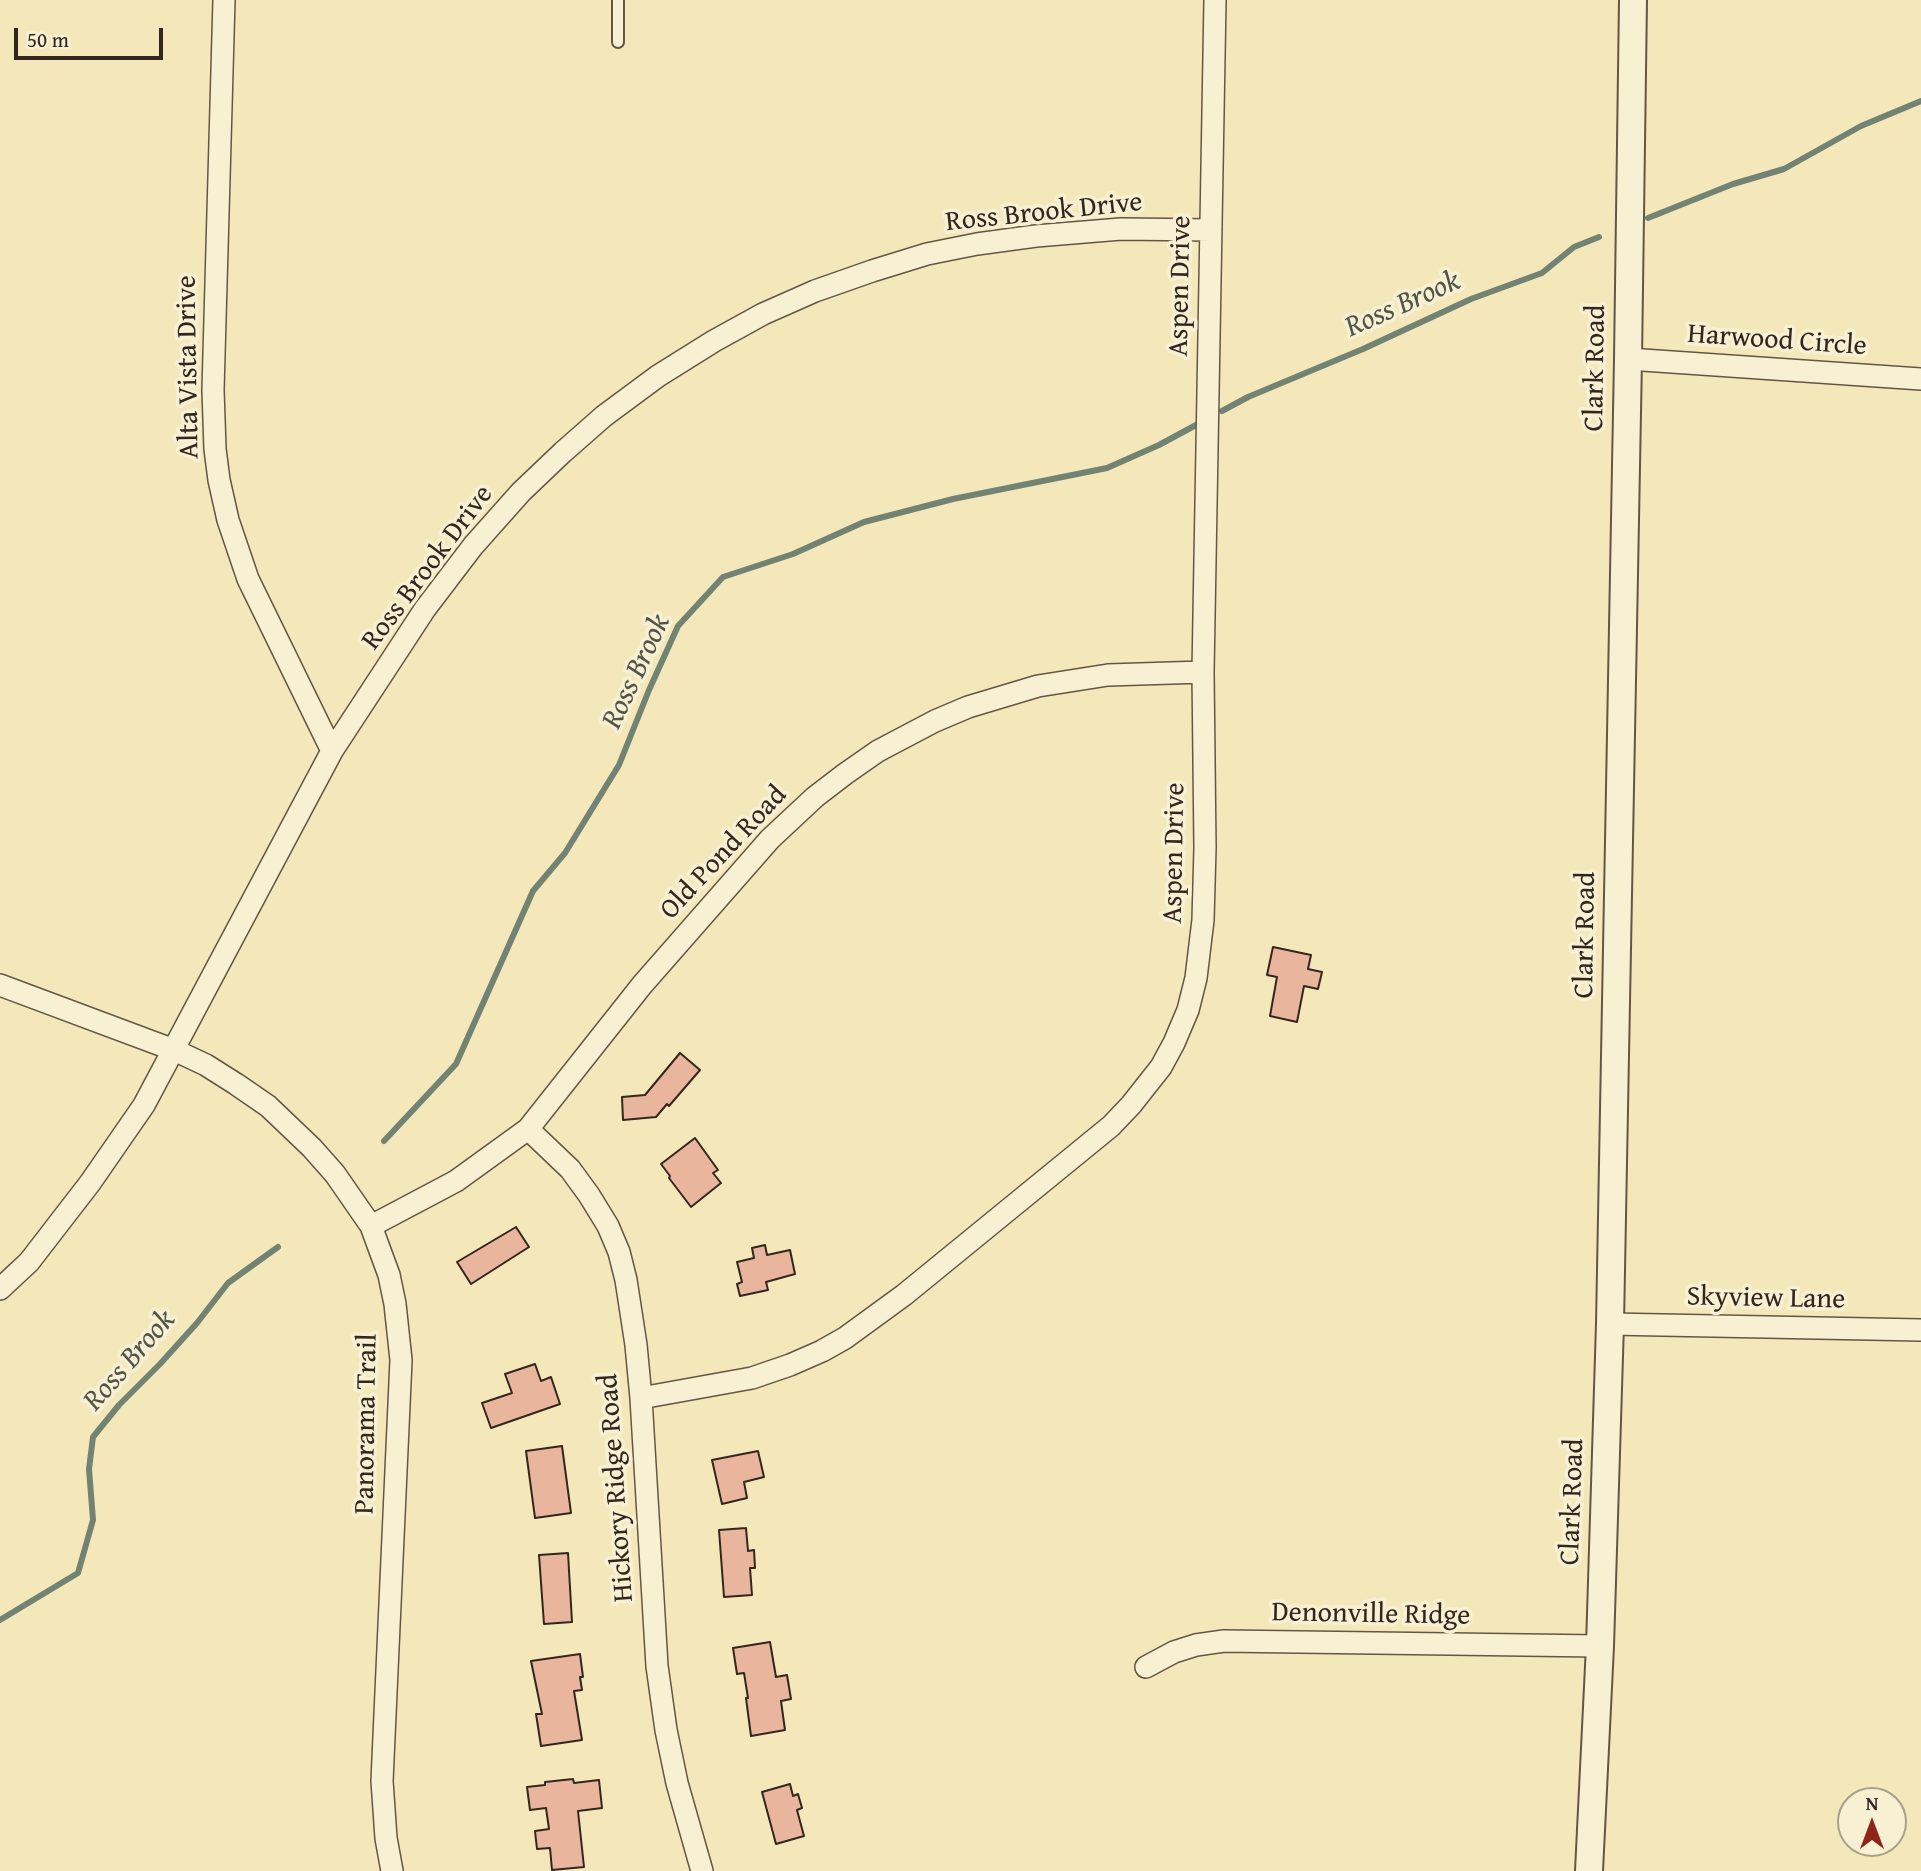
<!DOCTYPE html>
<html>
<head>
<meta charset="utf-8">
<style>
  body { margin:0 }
  #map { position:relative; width:1921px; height:1871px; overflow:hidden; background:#f4e8bb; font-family:"Gentium Book Plus",serif }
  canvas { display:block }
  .north { position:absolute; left:1837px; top:1787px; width:70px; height:70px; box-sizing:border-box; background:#f8f0d3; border:2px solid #a99f8b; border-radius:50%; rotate:0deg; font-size:19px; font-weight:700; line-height:28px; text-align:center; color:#33261f }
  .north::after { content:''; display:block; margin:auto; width:24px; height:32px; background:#8f2418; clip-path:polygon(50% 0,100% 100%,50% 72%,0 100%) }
  .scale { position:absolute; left:14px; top:28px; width:149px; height:32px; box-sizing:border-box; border:4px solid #33261f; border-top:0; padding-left:9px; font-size:21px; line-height:24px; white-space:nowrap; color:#33261f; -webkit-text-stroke:5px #f8f0d3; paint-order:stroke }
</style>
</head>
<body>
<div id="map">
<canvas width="1921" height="1871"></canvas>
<div class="north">N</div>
<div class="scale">50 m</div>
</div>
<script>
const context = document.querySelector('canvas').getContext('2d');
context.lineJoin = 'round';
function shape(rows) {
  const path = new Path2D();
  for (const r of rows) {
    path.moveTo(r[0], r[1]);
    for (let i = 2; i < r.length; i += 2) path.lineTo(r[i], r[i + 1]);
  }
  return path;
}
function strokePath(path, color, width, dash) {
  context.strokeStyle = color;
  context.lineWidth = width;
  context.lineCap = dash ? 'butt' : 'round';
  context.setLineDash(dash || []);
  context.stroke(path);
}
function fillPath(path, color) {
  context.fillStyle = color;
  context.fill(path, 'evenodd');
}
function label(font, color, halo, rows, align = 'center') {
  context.font = font + ' "Gentium Book Plus",serif';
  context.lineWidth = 7;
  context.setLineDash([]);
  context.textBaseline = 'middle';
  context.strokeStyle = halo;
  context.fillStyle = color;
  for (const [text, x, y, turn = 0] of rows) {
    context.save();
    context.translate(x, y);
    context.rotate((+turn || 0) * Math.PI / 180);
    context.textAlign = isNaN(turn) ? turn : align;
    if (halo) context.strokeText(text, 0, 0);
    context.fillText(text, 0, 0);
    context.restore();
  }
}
strokePath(shape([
  [1648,218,1733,184,1784,169,1861,126,1921,101],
  [1222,411,1248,397,1363,349,1471,299,1542,273,1574,247,1599,237],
  [384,1141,456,1064,533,891,565,853,619,765,649,690,678,626,723,577,793,554,864,522,953,499,1107,468,1159,445,1196,425],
  [0,1620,78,1573,93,1520,89,1469,93,1437,119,1405,160,1364,197,1323,228,1283,278,1247]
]), '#738373', 6);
const building = shape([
  [1273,947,1311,955,1308,969,1322,972,1318,989,1304,986,1297,1022,1270,1016,1277,977,1267,975,1273,947],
  [680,1053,700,1070,669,1106,667,1104,656,1117,623,1120,622,1097,645,1095,680,1053],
  [695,1138,718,1170,713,1173,721,1183,691,1207,669,1178,670,1176,661,1164,695,1138],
  [516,1227,529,1247,471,1284,457,1262,516,1227],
  [765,1245,767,1255,790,1250,795,1274,766,1282,768,1290,740,1296,737,1284,742,1282,737,1262,754,1258,752,1248,765,1245],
  [535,1364,541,1381,551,1377,560,1404,491,1428,482,1403,512,1393,505,1374,535,1364],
  [562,1446,571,1513,535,1518,526,1451,562,1446],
  [758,1451,764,1477,744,1482,747,1498,722,1504,712,1460,758,1451],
  [746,1528,748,1551,754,1550,755,1568,750,1568,752,1595,724,1597,719,1530,746,1528],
  [568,1553,572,1622,544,1624,539,1555,568,1553],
  [770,1642,776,1677,787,1675,791,1699,781,1701,785,1730,751,1736,746,1698,748,1698,744,1673,737,1674,733,1648,770,1642],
  [580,1654,583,1677,580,1677,582,1690,574,1691,582,1740,541,1746,536,1714,542,1714,531,1661,580,1654],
  [573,1779,574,1783,599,1780,602,1808,578,1811,584,1867,552,1870,550,1848,537,1849,535,1831,549,1829,546,1808,530,1810,527,1787,545,1785,545,1782,573,1779],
  [790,1784,793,1796,798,1794,802,1808,797,1810,804,1836,776,1844,762,1792,790,1784]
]);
fillPath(building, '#e9b69d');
strokePath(building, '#33261f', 2);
const service = shape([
  [618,0,618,42]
]);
const minor = shape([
  [224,0,213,390,215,449,219,480,228,520,248,579,332,751],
  [1628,359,1921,379],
  [0,985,174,1050,206,1065,236,1084,268,1106,312,1148,335,1174,371,1226,389,1275,395,1304,401,1360,382,1781,386,1838,392,1871],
  [528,1129,570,1169,589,1195,608,1226,619,1252,626,1280,636,1345,641,1398,657,1666,666,1730,677,1783,702,1871],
  [371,1226,456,1181,528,1129,642,985,770,839,815,797,845,774,878,751,935,721,968,707,1038,686,1108,675,1203,672],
  [0,1289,29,1262,90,1183,144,1105,332,751,425,609,473,546,521,492,563,452,604,416,658,376,714,341,763,314,815,291,872,271,927,254,977,244,1036,236,1121,229,1211,230],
  [1610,1324,1921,1330],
  [641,1398,752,1378,790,1365,822,1351,845,1338,904,1295,1111,1126,1131,1105,1161,1067,1174,1043,1188,1010,1196,978,1203,920,1205,848,1203,672,1215,0],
  [1146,1667,1174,1652,1196,1645,1224,1641,1600,1646]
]);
const tertiary = shape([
  [1589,1871,1600,1646,1610,1324,1628,359,1633,0]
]);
strokePath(service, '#635646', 14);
strokePath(minor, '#635646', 24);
strokePath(tertiary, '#635646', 30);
strokePath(service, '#f8f0d3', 10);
strokePath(minor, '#f8f0d3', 21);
strokePath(tertiary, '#f8f0d3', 26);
label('28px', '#33261f', '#f8f0d3', [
  ["Ross Brook Drive",1044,213,-6],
  ["Aspen Drive",1181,286,-89],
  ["Harwood Circle",1777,341,4],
  ["Alta Vista Drive",189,367,-91],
  ["Clark Road",1596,368,-89],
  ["Ross Brook Drive",428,568,-53],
  ["Old Pond Road",724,853,-47],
  ["Aspen Drive",1175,853,-89],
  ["Clark Road",1586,935,-89],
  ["Skyview Lane",1766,1299,1],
  ["Panorama Trail",367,1424,-89],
  ["Hickory Ridge Road",617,1488,-94],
  ["Clark Road",1573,1502,-88],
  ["Denonville Ridge",1371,1615,1]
]);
label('italic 30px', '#535449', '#f8f0d3', [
  ["Ross Brook",1403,305,-24],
  ["Ross Brook",637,672,-65],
  ["Ross Brook",130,1361,-49]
]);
</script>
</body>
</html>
